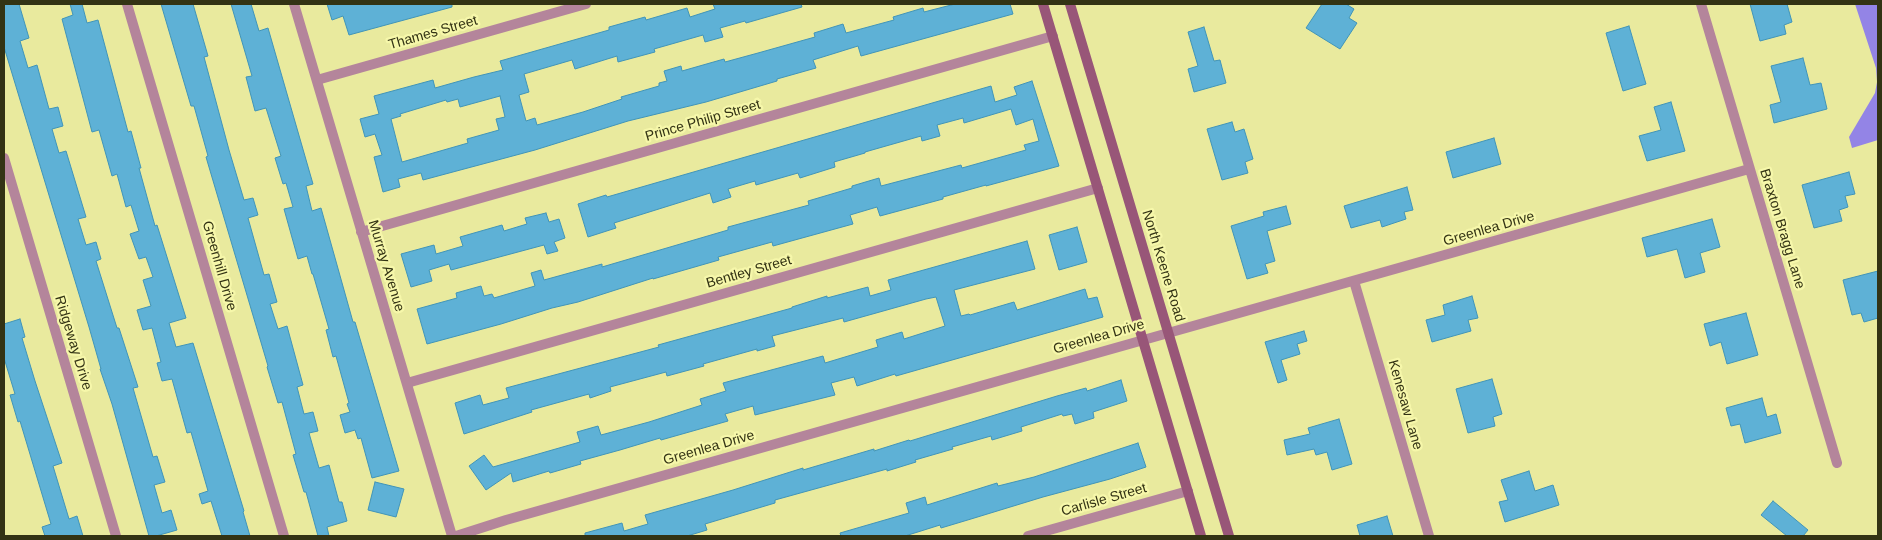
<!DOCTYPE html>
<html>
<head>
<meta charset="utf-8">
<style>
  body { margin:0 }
  #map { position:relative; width:1882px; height:540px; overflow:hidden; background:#e9ea9e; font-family:Arial,sans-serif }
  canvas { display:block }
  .frame { position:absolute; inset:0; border:5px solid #333314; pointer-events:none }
</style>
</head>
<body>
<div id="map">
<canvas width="1882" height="540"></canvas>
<div class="frame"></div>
</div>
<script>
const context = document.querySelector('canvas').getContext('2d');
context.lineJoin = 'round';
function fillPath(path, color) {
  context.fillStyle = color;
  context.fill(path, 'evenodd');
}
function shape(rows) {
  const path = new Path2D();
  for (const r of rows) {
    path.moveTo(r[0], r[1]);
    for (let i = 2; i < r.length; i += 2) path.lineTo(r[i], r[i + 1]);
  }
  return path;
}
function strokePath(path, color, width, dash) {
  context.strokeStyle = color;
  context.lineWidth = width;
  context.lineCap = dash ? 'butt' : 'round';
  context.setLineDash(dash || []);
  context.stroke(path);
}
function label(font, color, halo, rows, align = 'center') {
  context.font = font + ' Arial,sans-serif';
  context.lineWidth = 4.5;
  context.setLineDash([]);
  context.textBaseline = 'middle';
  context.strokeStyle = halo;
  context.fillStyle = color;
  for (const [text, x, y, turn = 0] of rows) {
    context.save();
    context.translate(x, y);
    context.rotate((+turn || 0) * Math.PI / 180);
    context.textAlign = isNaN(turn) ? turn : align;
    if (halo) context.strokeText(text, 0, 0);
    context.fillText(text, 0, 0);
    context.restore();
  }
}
fillPath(shape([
  [1855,4,1878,4,1878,140,1852,148,1849,137,1875,93,1877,82,1876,68]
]), '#9384e6');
const building = shape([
  [4,4,19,4,29,38,20,41,28,68,37,65,49,109,58,107,63,126,52,129,59,153,66,151,86,217,78,219,86,245,96,242,101,259,96,261,117,328,119,328,138,387,133,388,153,457,157,456,165,482,154,485,162,513,171,510,177,530,156,536,149,536,112,404,100,369,101,369,89,327,4,47,4,4],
  [70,4,82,4,87,23,98,20,128,132,131,131,141,168,139,168,155,226,157,225,186,318,169,323,176,347,193,343,244,511,243,512,250,536,222,536,211,501,202,504,199,494,208,491,191,432,187,433,172,379,162,381,157,363,161,362,152,328,143,330,137,310,151,306,143,280,153,277,146,257,139,259,130,234,139,231,131,205,126,207,117,174,112,176,99,130,92,132,62,19,73,15,70,4],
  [161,4,193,4,208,56,204,57,229,150,244,200,253,198,258,215,248,218,264,275,269,274,277,302,270,304,278,329,287,326,303,385,297,387,304,414,313,412,318,431,309,433,319,468,329,465,339,502,342,502,347,521,327,527,329,536,318,536,306,492,304,492,293,455,296,454,282,402,278,403,267,367,268,366,206,157,208,156,194,106,191,106,161,4],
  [231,4,251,4,259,31,268,28,313,184,306,186,312,211,321,208,353,322,355,322,399,471,372,478,361,438,358,439,355,430,345,433,340,415,350,412,347,404,349,403,336,356,333,357,326,330,329,329,313,274,312,274,307,256,298,259,284,209,293,207,286,183,283,184,275,158,281,156,266,108,255,111,246,77,252,76,231,4],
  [327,4,452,4,452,7,349,35,343,16,332,20,327,4],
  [713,4,801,4,802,7,746,23,745,21,720,28,723,37,705,42,703,35,654,49,655,52,618,62,617,56,575,69,572,60,524,74,529,92,519,95,526,121,535,118,537,125,583,112,622,99,621,97,659,86,659,83,667,81,664,71,681,66,682,71,724,59,725,62,758,53,815,37,814,33,843,24,846,33,894,20,893,17,923,8,924,12,955,4,1010,4,1013,14,861,56,858,46,813,60,816,68,777,79,777,81,706,102,628,121,535,150,423,180,421,173,398,179,400,187,383,192,374,157,382,155,375,134,365,137,360,119,379,114,374,96,433,80,435,88,474,77,503,70,500,61,609,30,609,27,645,17,646,20,687,8,690,17,715,9,713,4],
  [500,96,505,117,496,119,499,130,467,139,468,143,402,162,391,119,401,116,400,114,446,100,447,102,458,99,460,107,500,96],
  [1322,4,1346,4,1354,9,1349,18,1357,23,1340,49,1306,28,1322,4],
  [1750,4,1787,4,1792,22,1784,25,1786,34,1760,41,1750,4],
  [1629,26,1646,84,1623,91,1606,33,1629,26],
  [1204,27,1214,61,1220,60,1226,83,1194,92,1188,69,1198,66,1188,32,1204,27],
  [1803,58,1810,85,1821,83,1827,109,1774,123,1770,105,1781,102,1771,66,1803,58],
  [1032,81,1059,166,986,186,986,185,943,197,943,199,880,216,877,207,850,215,853,224,773,246,772,242,718,257,719,260,653,279,653,278,578,302,552,308,501,324,427,344,417,309,457,298,456,293,481,286,484,296,492,294,494,298,535,286,531,273,541,270,544,280,602,264,602,267,728,230,728,227,809,205,808,201,852,188,852,186,879,178,881,186,961,165,962,168,1026,150,1024,145,1039,141,1033,119,1016,125,1011,109,964,123,963,118,937,125,940,136,922,141,921,136,865,152,865,153,834,162,835,167,800,178,798,173,756,185,755,181,728,189,731,197,713,203,710,193,614,223,616,228,588,237,578,204,606,195,607,197,991,86,995,102,1017,95,1014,87,1032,81],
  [1671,102,1685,151,1647,161,1639,136,1661,130,1654,107,1671,102],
  [1232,122,1235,132,1244,129,1253,159,1245,162,1248,173,1222,180,1207,129,1232,122],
  [1494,138,1501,164,1453,178,1446,152,1494,138],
  [1849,172,1855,194,1845,196,1848,207,1839,210,1842,221,1814,228,1802,185,1849,172],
  [1407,187,1413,210,1404,212,1406,219,1382,227,1380,220,1351,228,1344,206,1407,187],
  [1286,206,1291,224,1267,231,1275,261,1265,264,1268,273,1247,279,1231,226,1264,216,1263,212,1286,206],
  [546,213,549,222,559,219,565,238,554,242,558,251,547,254,544,245,451,270,449,264,429,270,432,281,411,287,401,254,434,245,436,254,463,246,460,237,502,225,504,231,527,224,525,218,546,213],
  [1712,219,1720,247,1700,253,1705,272,1685,278,1677,249,1647,257,1642,238,1712,219],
  [1077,227,1087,262,1059,270,1049,235,1077,227],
  [1027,241,1035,269,954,290,961,316,969,314,970,315,1014,302,1017,310,1085,289,1088,299,1097,297,1103,317,896,376,895,374,857,386,854,377,831,383,835,395,755,415,753,406,725,414,728,421,661,440,660,438,620,450,580,461,581,464,550,473,549,471,513,482,511,473,486,490,469,466,484,455,493,467,580,442,577,432,598,426,601,435,649,422,702,405,700,399,726,391,723,383,823,356,825,363,878,347,876,340,902,332,904,339,945,326,936,297,926,299,844,322,843,318,772,336,775,346,757,351,757,349,703,364,704,366,667,376,666,372,610,387,611,391,590,398,589,394,531,410,532,412,464,434,455,403,480,395,483,405,509,398,506,388,659,347,658,345,792,308,792,307,827,296,827,298,868,287,870,296,891,290,888,280,1027,241],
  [1878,271,1878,318,1864,322,1861,313,1852,315,1843,280,1878,271],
  [1472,296,1478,318,1468,320,1471,331,1432,342,1426,320,1445,315,1443,305,1472,296],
  [1746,313,1758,355,1727,364,1721,342,1710,346,1704,324,1746,313],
  [20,319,25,337,22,338,35,381,62,463,53,466,69,519,77,516,83,536,45,536,42,527,51,524,20,421,18,422,10,395,15,394,4,358,4,324,20,319],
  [1304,331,1307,341,1297,344,1300,354,1281,360,1287,380,1278,383,1265,342,1304,331],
  [1492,379,1502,414,1493,417,1495,426,1468,433,1456,389,1492,379],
  [1121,380,1127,401,1093,412,1094,418,1075,424,1072,414,1063,416,1062,414,1021,427,1022,431,992,440,991,436,952,447,953,449,915,460,916,462,887,471,887,469,775,500,775,503,705,524,707,530,687,536,585,536,585,533,622,523,624,531,648,524,645,515,733,490,803,468,803,470,874,449,874,451,909,440,910,441,1057,396,1086,388,1087,391,1121,380],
  [1762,398,1767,417,1776,414,1781,433,1745,443,1740,424,1731,426,1726,408,1762,398],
  [1339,419,1352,464,1332,470,1327,452,1316,455,1314,449,1287,455,1284,440,1310,434,1308,428,1339,419],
  [1138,443,1146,467,1110,479,1043,497,971,519,941,528,940,525,905,536,841,536,840,533,909,513,906,503,925,497,927,505,997,483,998,486,1034,477,1138,443],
  [1529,471,1535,491,1553,485,1559,505,1505,522,1499,502,1508,500,1501,480,1529,471],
  [375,482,404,489,396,517,368,510,375,482],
  [1773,501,1808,530,1803,536,1787,536,1761,515,1773,501],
  [1387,516,1393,536,1360,536,1357,525,1387,516]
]);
fillPath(building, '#5eb1d6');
strokePath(building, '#4094b8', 1);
strokePath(shape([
  [127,4,284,536],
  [294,4,452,536],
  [1701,4,1837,463],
  [317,80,586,4],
  [4,158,116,536],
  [361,232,1053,36],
  [1354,281,1429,536],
  [407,383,1098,188],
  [456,536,506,520,1749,169],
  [1028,536,1188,491]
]), '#b4859b', 10);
strokePath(shape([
  [1043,4,1201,536],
  [1070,4,1229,536]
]), '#985678', 10);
label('14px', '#333314', '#f6f7aa', [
  ["Thames Street",433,33,-16],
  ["Prince Philip Street",703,121,-16],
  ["Greenlea Drive",1489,229,-16],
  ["Braxton Bragg Lane",1782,229,73],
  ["Greenhill Drive",219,266,74],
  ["Murray Avenue",386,266,73],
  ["North Keene Road",1163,266,73],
  ["Bentley Street",749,272,-16],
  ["Greenlea Drive",1099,337,-16],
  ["Ridgeway Drive",73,343,73],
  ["Kenesaw Lane",1405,405,74],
  ["Greenlea Drive",709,448,-16],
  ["Carlisle Street",1104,500,-16]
]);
</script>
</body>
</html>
